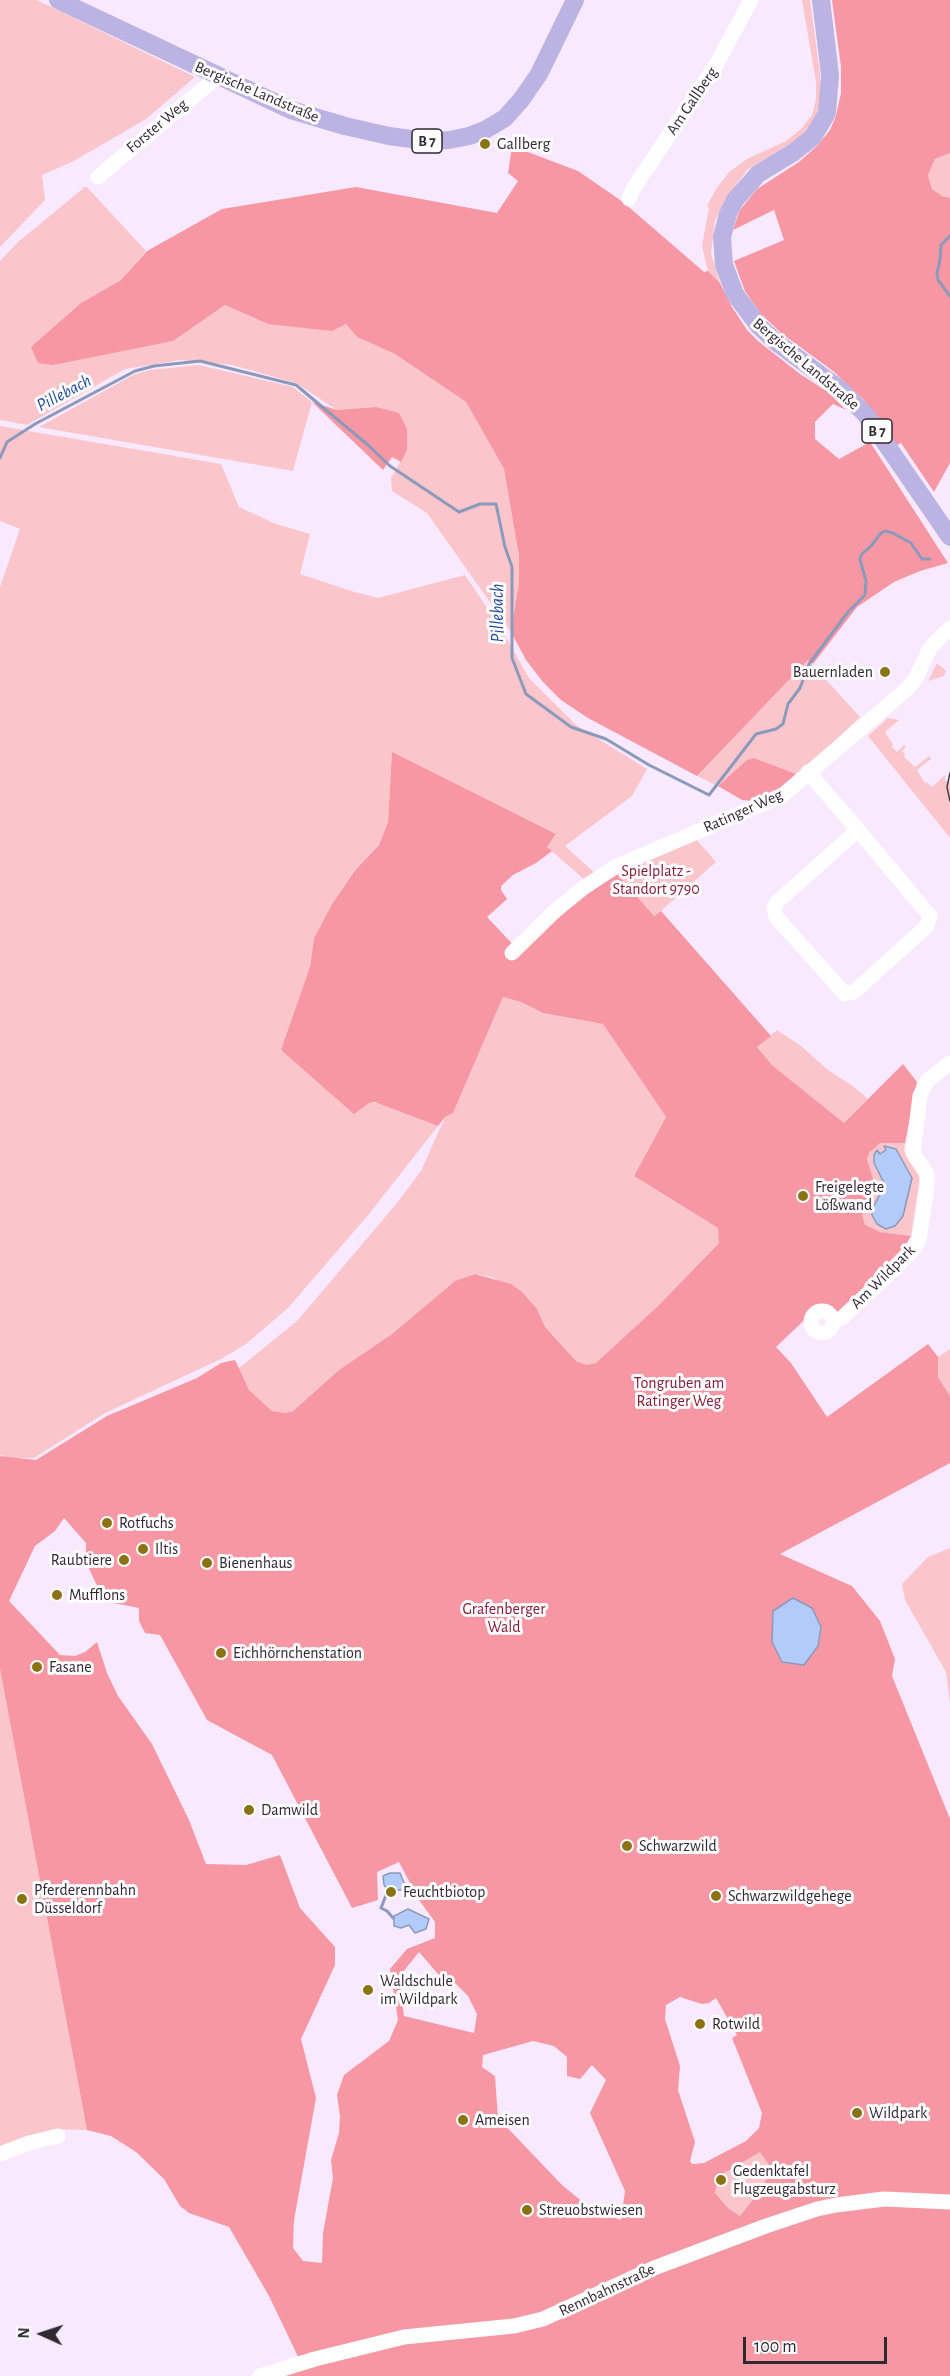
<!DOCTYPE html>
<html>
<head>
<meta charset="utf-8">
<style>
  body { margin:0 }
  #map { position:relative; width:950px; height:2376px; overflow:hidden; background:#f8e9fe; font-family:"Alegreya Sans",sans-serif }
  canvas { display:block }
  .north { position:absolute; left:12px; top:2304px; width:60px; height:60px; -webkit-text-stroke:4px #fdfdfd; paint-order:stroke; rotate:273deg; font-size:16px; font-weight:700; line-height:24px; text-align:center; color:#2f2931 }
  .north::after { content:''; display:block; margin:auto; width:21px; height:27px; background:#2f2931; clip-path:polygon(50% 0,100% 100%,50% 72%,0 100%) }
  .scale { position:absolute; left:743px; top:2337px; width:144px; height:27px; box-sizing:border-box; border:3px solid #2f2931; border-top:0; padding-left:8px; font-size:18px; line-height:21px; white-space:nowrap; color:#2f2931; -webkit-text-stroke:4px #fdfdfd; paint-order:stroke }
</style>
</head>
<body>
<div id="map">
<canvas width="950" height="2376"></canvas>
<div class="north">N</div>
<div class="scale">100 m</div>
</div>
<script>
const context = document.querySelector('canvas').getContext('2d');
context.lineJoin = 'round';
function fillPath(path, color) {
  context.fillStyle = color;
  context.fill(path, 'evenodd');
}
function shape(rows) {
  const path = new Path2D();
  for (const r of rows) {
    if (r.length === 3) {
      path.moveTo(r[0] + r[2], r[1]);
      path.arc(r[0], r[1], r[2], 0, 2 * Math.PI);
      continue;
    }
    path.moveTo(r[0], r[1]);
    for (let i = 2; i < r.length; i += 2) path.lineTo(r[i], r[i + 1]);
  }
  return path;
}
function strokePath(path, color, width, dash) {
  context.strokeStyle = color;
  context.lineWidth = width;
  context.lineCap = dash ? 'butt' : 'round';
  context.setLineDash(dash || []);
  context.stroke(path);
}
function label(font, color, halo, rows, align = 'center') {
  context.font = font + ' "Alegreya Sans",sans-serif';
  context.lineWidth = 6;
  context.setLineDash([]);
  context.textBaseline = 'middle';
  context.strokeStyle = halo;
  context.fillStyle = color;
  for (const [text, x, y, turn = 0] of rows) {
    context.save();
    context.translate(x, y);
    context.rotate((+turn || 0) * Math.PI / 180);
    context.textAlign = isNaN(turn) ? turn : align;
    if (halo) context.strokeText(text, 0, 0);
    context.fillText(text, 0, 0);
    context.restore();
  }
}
fillPath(shape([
  [0,0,37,0,195,77,146,119,74,161,42,175,45,200,0,247],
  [802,0,810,0,820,74,820,106,811,125,801,137,747,170,725,200,715,221,711,253,720,283,708,271,702,246,709,208,707,206,716,189,729,172,747,159,786,141,801,129,812,115,816,99,816,82],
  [950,153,950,198,942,196,932,189,928,175,935,159],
  [86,186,146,251,121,280,81,303,136,347,173,341,225,305,268,324,346,324,357,337,395,354,466,402,504,469,519,556,519,582,511,632,427,513,392,491,391,478,407,450,376,407,337,410,296,383,232,365,181,360,125,369,27,425,0,420,0,261,17,243],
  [199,365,293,387,312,402,293,471,39,427,133,375,150,370],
  [0,426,221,464,239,507,276,524,310,534,300,574,351,591,378,598,465,575,502,630,529,678,576,725,647,769,632,796,565,846,596,874,586,881,547,847,556,834,392,753,388,822,379,845,354,870,332,904,314,938,310,967,369,1103,381,1103,438,1126,369,1214,288,1308,246,1344,221,1359,105,1413,34,1458,11,1458,0,1455,0,587,20,529,0,521],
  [808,660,860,717,799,775,754,758,747,761,718,786,697,776],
  [937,663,946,671,944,676,928,681],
  [888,718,899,720,885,732,893,744,892,747,897,752,904,745,906,747,902,751,905,755,904,757,915,767,929,756,931,759,917,770,925,783,927,782,932,787,945,775,945,781,950,782,950,838,868,736],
  [695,838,716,862,654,917,615,872],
  [503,997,521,1002,543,1013,603,1024,666,1117,634,1176,708,1222,873,1179,867,1159,869,1153,880,1143,905,1143,904,1151,920,1177,911,1236,880,1232,865,1226,863,1219,726,1250,719,1239,719,1243,658,1306,597,1363,586,1365,576,1361,545,1327,537,1309,492,1277,475,1274,455,1281,392,1334,339,1370,293,1411,285,1413,272,1411,249,1390,238,1369,298,1320,397,1203,421,1171,445,1117,453,1113],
  [777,1030,801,1046,828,1070,854,1087,868,1099,844,1123,772,1065,757,1047],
  [950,1349,950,1396,938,1377,938,1357],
  [950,1548,950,1704,946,1672,905,1600,902,1584,928,1557],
  [0,1669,87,2130,54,2129,0,2147],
  [760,2151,772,2169,759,2192,740,2216,728,2208,715,2193,719,2176]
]), '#fac6cb');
fillPath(shape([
  [832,0,950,0,950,153,935,159,928,175,932,189,942,196,950,198,950,463,934,492,901,443,897,445,864,400,833,371,781,333,761,314,745,291,734,261,784,240,774,210,733,230,736,221,740,210,757,189,799,162,818,145,830,130,836,116,841,93,841,67],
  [512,146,578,171,623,202,704,272,708,271,720,283,732,307,747,330,758,341,800,374,828,392,846,410,833,404,815,422,815,439,839,459,870,442,948,563,920,571,894,582,857,607,813,664,808,660,697,776,588,718,561,700,543,682,526,660,511,632,519,582,519,556,504,469,466,402,395,354,357,337,346,324,332,331,268,324,225,305,173,341,53,365,38,363,31,347,81,303,121,280,147,251,222,209,356,187,497,213,518,181,508,173],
  [312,402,337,410,376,407,399,413,407,429,407,450,401,462,392,457,383,470],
  [392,752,556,834,547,847,552,851,536,863,513,875,501,886,501,890,507,899,487,917,519,951,528,941,615,872,654,916,661,911,771,1036,757,1047,772,1065,844,1123,903,1064,917,1082,905,1143,880,1143,869,1153,867,1159,874,1182,872,1196,862,1215,865,1225,880,1232,911,1236,904,1247,838,1313,817,1308,776,1347,791,1363,827,1417,928,1344,938,1357,938,1377,950,1396,950,1463,780,1554,852,1586,880,1621,895,1659,892,1676,950,1819,950,2376,275,2376,303,2367,269,2296,229,2227,189,2213,180,2206,164,2179,136,2152,111,2136,87,2130,0,1669,0,1456,36,1460,107,1416,197,1378,221,1363,235,1360,249,1390,272,1411,285,1413,293,1411,339,1370,392,1334,455,1281,475,1274,511,1284,521,1291,537,1309,545,1327,576,1361,586,1365,596,1363,658,1306,719,1243,718,1228,634,1176,666,1117,603,1024,543,1013,521,1002,503,997,453,1113,445,1117,438,1126,375,1102,369,1103,354,1114,281,1050,310,967,314,938,332,904,355,870,379,845,388,822],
  [64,1518,86,1543,86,1562,104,1601,139,1608,139,1621,145,1633,160,1635,207,1720,272,1755,352,1908,378,1900,377,1872,399,1862,419,1900,435,1922,435,1938,407,1949,390,1969,398,2020,389,2041,344,2075,337,2095,340,2116,339,2133,331,2160,333,2178,323,2233,322,2263,303,2261,293,2248,294,2220,316,2098,301,2039,335,1965,335,1947,300,1908,280,1855,246,1865,206,1864,189,1820,152,1744,118,1696,107,1673,97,1642,85,1652,75,1656,60,1655,9,1601,35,1546,55,1531],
  [419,1952,438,1974,456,1984,468,1996,477,2014,474,2033,404,2016,399,1977],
  [680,1997,702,2004,709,2003,716,1998,737,2035,732,2038,762,2113,759,2128,746,2141,704,2163,692,2164,690,2161,695,2142,678,2090,680,2066,665,2019,666,2005],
  [533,2041,554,2046,567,2057,567,2076,580,2079,592,2065,606,2080,590,2113,625,2191,621,2220,591,2209,562,2185,498,2118,495,2076,482,2067,483,2055],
  [760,2152,772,2169,759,2192,740,2216,728,2208,715,2193,719,2176],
  [754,758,799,775,782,790,753,801,742,800,718,786,747,760]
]), '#f697a3');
const water = shape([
  [884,1146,896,1149,912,1178,903,1216,895,1226,886,1229,877,1224,872,1215,872,1209,885,1185,874,1163,874,1155,877,1150,880,1154,886,1150,884,1146],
  [793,1598,812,1608,821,1627,818,1646,804,1665,782,1662,772,1642,773,1611,793,1598],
  [390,1873,400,1873,405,1885,402,1890,388,1890,384,1885,383,1876,390,1873],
  [408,1909,429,1919,426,1929,415,1933,409,1925,401,1928,394,1926,394,1916,408,1909]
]);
fillPath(water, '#b3cbf8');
strokePath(water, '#8b9abc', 1.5);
strokePath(shape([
  [950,236,941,245,940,260,937,273,938,280,950,296],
  [0,458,7,442,35,424,135,371,154,366,200,361,296,385,368,445,390,466,459,512,480,504,496,504,505,547,512,567,512,658,526,694,571,727,606,739,649,765,709,795,756,734,776,729,783,724,788,704,800,688,809,664,848,612,865,595,866,581,860,560,861,555,871,546,881,533,885,531,893,533,911,543,922,559,930,559],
  [388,1890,381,1908,387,1911,393,1918]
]), '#8b9abc', 3);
strokePath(shape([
  [98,177,217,77],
  [629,199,633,189,716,65,751,0],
  [808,772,858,830,930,916,927,926,854,992,845,994,776,917,774,908,778,901,858,830],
  [512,953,555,911,583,888,615,867,783,795,908,688,916,678,930,648,950,628],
  [822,1322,11],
  [833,1321,842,1318,894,1269,913,1250,919,1240,927,1187,927,1174,913,1153,920,1096,927,1081,950,1063],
  [0,2154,29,2143,58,2136],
  [260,2376,315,2359,404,2337,514,2326,543,2319,654,2268,766,2226,817,2209,836,2205,884,2199,950,2202]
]), '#fff', 15);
strokePath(shape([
  [58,0,291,110,345,126,389,136,426,141,449,140,469,136,485,130,505,118,521,100,539,74,575,0],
  [821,0,830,75,827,113,813,137,794,152,758,174,735,200,728,214,722,237,724,265,735,294,759,326,776,342,841,390,866,415,950,537]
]), '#bbb3e2', 18);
strokePath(shape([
  [950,773,947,787,950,801]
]), '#443d47', 1.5);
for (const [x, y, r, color] of [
  [485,144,6,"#8a7215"],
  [885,672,6,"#8a7215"],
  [803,1196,6,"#8a7215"],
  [107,1523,6,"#8a7215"],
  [143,1549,6,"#8a7215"],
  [124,1560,6,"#8a7215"],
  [207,1563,6,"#8a7215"],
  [57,1595,6,"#8a7215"],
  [221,1653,6,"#8a7215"],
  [37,1667,6,"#8a7215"],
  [249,1810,6,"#8a7215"],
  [627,1846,6,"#8a7215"],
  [391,1892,6,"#8a7215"],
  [716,1896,6,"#8a7215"],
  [22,1899,6,"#8a7215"],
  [368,1990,6,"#8a7215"],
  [700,2024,6,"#8a7215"],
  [857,2113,6,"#8a7215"],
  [463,2120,6,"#8a7215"],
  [721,2180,6,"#8a7215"],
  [527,2210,6,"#8a7215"]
]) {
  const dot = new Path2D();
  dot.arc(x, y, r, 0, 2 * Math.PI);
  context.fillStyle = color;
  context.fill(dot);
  strokePath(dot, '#fdfdfd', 2);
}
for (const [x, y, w] of [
  [427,141,30],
  [877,431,30]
]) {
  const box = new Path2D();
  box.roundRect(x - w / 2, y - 12, w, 24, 4.5);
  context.fillStyle = '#fdfdfd';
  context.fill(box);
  strokePath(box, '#2f2931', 1.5);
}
label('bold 15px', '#2f2931', null, [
  ["B 7",427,141],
  ["B 7",877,431]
]);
label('16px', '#2f2931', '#fdfdfd', [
  ["Bergische Landstraße",257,92,23],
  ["Am Gallberg",692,101,-56],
  ["Forster Weg",157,126,-40],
  ["Bergische Landstraße",806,364,40],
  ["Ratinger Weg",743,811,-24],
  ["Am Wildpark",883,1277,-45],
  ["Rennbahnstraße",607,2290,-25]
]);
label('16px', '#2f2931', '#fdfdfd', [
  ["Gallberg",497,144],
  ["Bauernladen",873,672,"right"],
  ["Freigelegte",815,1187],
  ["Lößwand",815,1205],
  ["Rotfuchs",119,1523],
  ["Iltis",155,1549],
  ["Raubtiere",112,1560,"right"],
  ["Bienenhaus",219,1563],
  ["Mufflons",69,1595],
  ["Eichhörnchenstation",233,1653],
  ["Fasane",49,1667],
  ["Damwild",261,1810],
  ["Schwarzwild",639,1846],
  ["Pferderennbahn",34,1890],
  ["Düsseldorf",34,1908],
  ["Feuchtbiotop",403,1892],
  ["Schwarzwildgehege",728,1896],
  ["Waldschule",380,1981],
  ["im Wildpark",380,1999],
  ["Rotwild",712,2024],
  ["Wildpark",869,2113],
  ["Ameisen",475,2120],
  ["Gedenktafel",733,2171],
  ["Flugzeugabsturz",733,2189],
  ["Streuobstwiesen",539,2210]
], 'left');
label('16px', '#871a36', '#fdfdfd', [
  ["Spielplatz -",656,871],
  ["Standort 9790",656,889],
  ["Tongruben am",679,1383],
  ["Ratinger Weg",679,1401],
  ["Grafenberger",504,1609],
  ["Wald",504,1627]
]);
label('italic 18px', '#20499c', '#fdfdfd', [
  ["Pillebach",64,393,-28],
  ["Pillebach",498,613,-90]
]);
</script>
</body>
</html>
